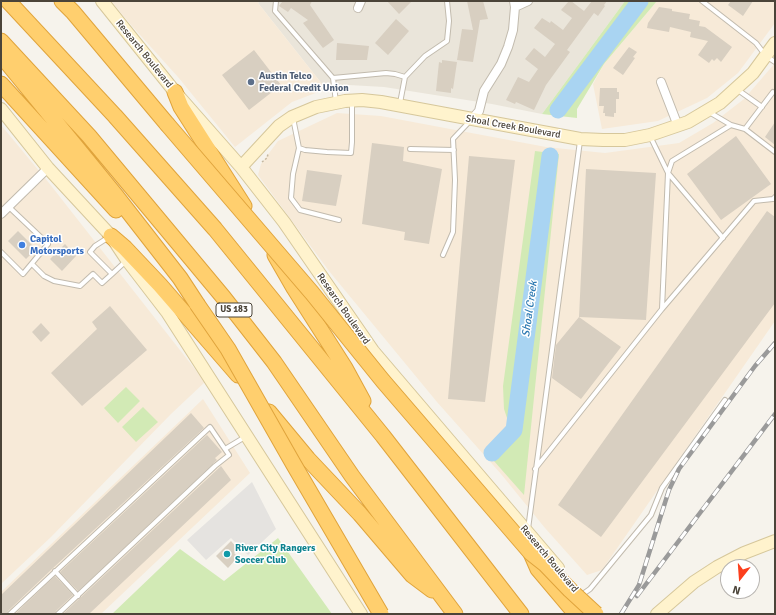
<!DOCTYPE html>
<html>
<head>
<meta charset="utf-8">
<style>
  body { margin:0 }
  #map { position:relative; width:776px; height:615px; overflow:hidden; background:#f6f3ec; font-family:Signika,sans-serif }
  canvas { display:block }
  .frame { position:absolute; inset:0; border:2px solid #4b4439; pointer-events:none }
  .north { position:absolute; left:720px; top:559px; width:40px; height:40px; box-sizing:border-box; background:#fff; border:1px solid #b7b4b0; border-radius:50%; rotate:197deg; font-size:11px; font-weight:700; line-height:16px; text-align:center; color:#4b4439 }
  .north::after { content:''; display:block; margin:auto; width:14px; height:18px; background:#fc3f1d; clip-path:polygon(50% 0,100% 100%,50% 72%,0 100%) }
</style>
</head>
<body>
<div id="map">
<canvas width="776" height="615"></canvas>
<div class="frame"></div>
<div class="north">N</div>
</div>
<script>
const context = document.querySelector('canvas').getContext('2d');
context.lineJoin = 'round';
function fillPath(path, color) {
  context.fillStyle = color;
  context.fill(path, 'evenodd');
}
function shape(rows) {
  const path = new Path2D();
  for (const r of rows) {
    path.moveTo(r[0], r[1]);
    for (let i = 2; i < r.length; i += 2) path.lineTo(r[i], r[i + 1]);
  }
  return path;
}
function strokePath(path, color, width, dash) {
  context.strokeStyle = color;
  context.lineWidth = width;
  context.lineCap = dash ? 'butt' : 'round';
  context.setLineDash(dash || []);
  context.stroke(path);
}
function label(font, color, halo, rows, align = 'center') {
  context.font = font + ' Signika,sans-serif';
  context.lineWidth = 3;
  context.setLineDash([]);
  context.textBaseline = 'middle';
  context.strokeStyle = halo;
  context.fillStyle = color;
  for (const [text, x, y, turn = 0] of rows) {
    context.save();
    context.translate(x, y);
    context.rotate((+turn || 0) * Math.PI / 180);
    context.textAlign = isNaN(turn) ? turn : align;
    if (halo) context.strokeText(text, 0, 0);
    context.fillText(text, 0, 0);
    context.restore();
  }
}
fillPath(shape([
  [260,1,625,1,542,114,492,104,384,87,349,85,326,89,258,3]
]), '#eae5da');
fillPath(shape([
  [111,1,260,1,258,3,326,89,292,102,235,147,178,77,131,25],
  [657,1,775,1,775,23,738,73,707,98,658,121,602,129,593,84,604,64],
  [775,63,775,321,602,570,587,575,545,528,501,474,437,402,329,271,258,175,261,164,278,141,337,113,381,116,546,147,605,153,679,143,713,123,744,99],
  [1,125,49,183,205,382,171,414,51,537,1,584],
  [203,399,250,473,101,614,1,614,1,592]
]), '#f7ead8');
fillPath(shape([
  [625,1,657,1,604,64,577,109,577,118,542,114],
  [535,151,559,154,524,495,486,452,505,435,510,427,504,409,503,386],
  [126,387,140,401,118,423,104,408],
  [143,407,158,422,136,442,122,427],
  [278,538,332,614,112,614,180,549,224,581]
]), '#d2eab5');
fillPath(shape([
  [252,482,276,529,248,555,231,538,206,560,187,540]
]), '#e5e3e0');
strokePath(shape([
  [558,110,640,1],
  [492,453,514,430,550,156]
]), '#a9d4f2', 17);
fillPath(shape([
  [279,1,312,1,310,5,334,40,323,48,303,23,308,20,291,8,288,12,279,6,282,2],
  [387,1,412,1,399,14],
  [467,1,483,1,488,19,480,20,473,62,457,60,462,29,473,30],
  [569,1,571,1,584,11,592,1,607,1,604,5,605,6,598,16,594,13,567,50,570,52,546,85,534,110,516,102,515,104,506,100,518,77,529,82,538,69,525,59,534,48,545,57,555,44,534,28,542,18,550,23,551,21,563,30,572,18,561,10],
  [731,1,753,1,743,16,728,5],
  [659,7,672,9,672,11,690,14,689,19,700,21,699,26,705,27,732,47,721,62,717,58,714,61,712,59,709,63,698,55,708,41,690,37,691,32,670,27,669,32,647,28,648,23],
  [396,19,409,31,388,55,375,43],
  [337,43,369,46,367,60,336,60],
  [629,47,637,52,633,57,635,58,623,75,613,68],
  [254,50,281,85,249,110,222,75],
  [442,60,457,62,453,89,451,88,451,93,436,91,439,62,442,63],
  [600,88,617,88,617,92,619,92,619,99,616,99,616,113,614,113,614,117,605,116,605,113,603,113,604,106,599,106],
  [775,122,775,145,765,137],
  [736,136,771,184,721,220,687,174],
  [372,143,404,147,403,161,442,169,429,244,404,240,405,232,362,224],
  [469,156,515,160,485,402,448,399],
  [586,169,656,173,646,320,579,317],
  [307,170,342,175,336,206,302,201],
  [767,211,775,217,775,303,601,537,558,505],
  [18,231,36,249,26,259,8,241],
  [65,244,76,256,62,271,50,259],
  [110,306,147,350,82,406,51,373,97,329,92,322],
  [579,317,621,347,581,399,552,378,556,345],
  [41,323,50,333,41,342,32,332],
  [191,413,204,428,52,569,8,611,7,614,1,614,1,595],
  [207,435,222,452,215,458,217,460,78,591,60,572],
  [221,466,231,480,89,614,63,614],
  [231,541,238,549,234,553,238,557,228,568,216,556],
  [55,576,73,595,56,611,55,614,15,614]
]), '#d8cfc1');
const lane = shape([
  [276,1,275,11,333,78,336,102],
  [702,1,756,43,766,56,775,62],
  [333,78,386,73,395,74,405,77],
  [738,90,762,107],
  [400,103,405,77,425,56,447,41,449,21,447,1],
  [709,112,731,125,745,129,775,152],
  [293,118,299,148,305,150,327,152,351,153,352,142,352,103],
  [745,129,773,92],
  [299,148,293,174,291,198,300,210,339,220],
  [410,149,454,150],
  [109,237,95,246,90,252,112,274,126,261],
  [723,238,668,173,672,161,731,125],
  [1,252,23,274,48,244,9,207],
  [443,255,453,232,455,180,453,139,470,121],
  [32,264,44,276,54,281,80,286,93,274,102,283,112,274],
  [662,309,754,201,773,199,775,197],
  [225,449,245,437],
  [535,469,662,309,668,173,650,136],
  [528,529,580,141],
  [55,571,78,596],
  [580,596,590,589,651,515,662,488,725,400],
  [10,614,210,427,229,455,215,466,58,614]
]);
const street = shape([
  [515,7,528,1],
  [358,8,361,1],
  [661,82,678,126],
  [472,119,479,111,484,91,501,64,508,47,513,30,515,7,514,1],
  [1,214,48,168]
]);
const secondary = shape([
  [102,1,175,92,241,167,284,222,373,351,558,568],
  [1,109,48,168,111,236,127,260,167,312,361,614],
  [241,167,279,126,292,117,316,107,345,101,362,100,381,102,580,139,603,140,625,140,650,135,688,122,720,103,753,73,775,43],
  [657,614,694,582,717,567,744,553,775,541]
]);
const highway = shape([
  [8,1,115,116,215,229,383,436,521,614],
  [62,1,73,12,167,124],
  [1,41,89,136,224,298,274,362,352,476,455,614],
  [1,55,117,197,180,278,197,304],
  [1,84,116,210],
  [175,92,181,107,244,206],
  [111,236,125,248,160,285,238,375],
  [275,255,294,288,345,368,363,401],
  [269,412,308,459,360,514,412,575,432,590],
  [531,553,538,569,576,614]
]);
strokePath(lane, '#c2bbae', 6);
strokePath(street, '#c2bbae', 10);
strokePath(secondary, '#d6c79b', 14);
strokePath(highway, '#e0a43c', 17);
strokePath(shape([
  [262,162,267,158,268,154]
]), '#c4b79f', 1.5, [2, 2]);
strokePath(lane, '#fff', 4);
strokePath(street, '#fff', 8);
strokePath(secondary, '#fff3cd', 12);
strokePath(highway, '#ffcf6e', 15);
const rail = shape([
  [637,596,775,414],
  [621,614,639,585,669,490,679,469,755,366,775,343]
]);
strokePath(rail, '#9a9a9a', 4.5);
strokePath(rail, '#fff', 3, [9]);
const highwayBridge = shape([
  [167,124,312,293,383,381,531,553,545,564,570,590,596,614],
  [197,304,228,349,294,465,381,614]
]);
strokePath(highwayBridge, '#e0a43c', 17, []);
strokePath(highwayBridge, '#ffcf6e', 15);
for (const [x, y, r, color] of [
  [251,82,4,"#5c6f8a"],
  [22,245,4,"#3f7fe0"],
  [227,554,4,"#0f9aa8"]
]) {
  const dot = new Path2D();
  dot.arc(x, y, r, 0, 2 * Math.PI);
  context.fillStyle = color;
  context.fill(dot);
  strokePath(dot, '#fff', 1.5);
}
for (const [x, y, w] of [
  [234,310,36]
]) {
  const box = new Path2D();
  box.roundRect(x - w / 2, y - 7, w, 14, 3);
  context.fillStyle = '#fff';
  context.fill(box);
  strokePath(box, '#4b4439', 1);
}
label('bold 9px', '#4b4439', null, [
  ["US 183",234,310]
]);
label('10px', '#4b4439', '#fff', [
  ["Research Boulevard",144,54,51],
  ["Shoal Creek Boulevard",513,127,10],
  ["Research Boulevard",343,309,55],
  ["Research Boulevard",549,559,50]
]);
label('bold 10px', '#4e5e75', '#fff', [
  ["Austin Telco",259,76],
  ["Federal Credit Union",259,88]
], 'left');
label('bold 10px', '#366cbe', '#fff', [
  ["Capitol",30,239],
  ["Motorsports",30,251]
], 'left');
label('bold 10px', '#0d838f', '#fff', [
  ["River City Rangers",235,548],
  ["Soccer Club",235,560]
], 'left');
label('italic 11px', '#2e7ab2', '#fff', [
  ["Shoal Creek",530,309,-82]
]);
</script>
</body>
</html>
